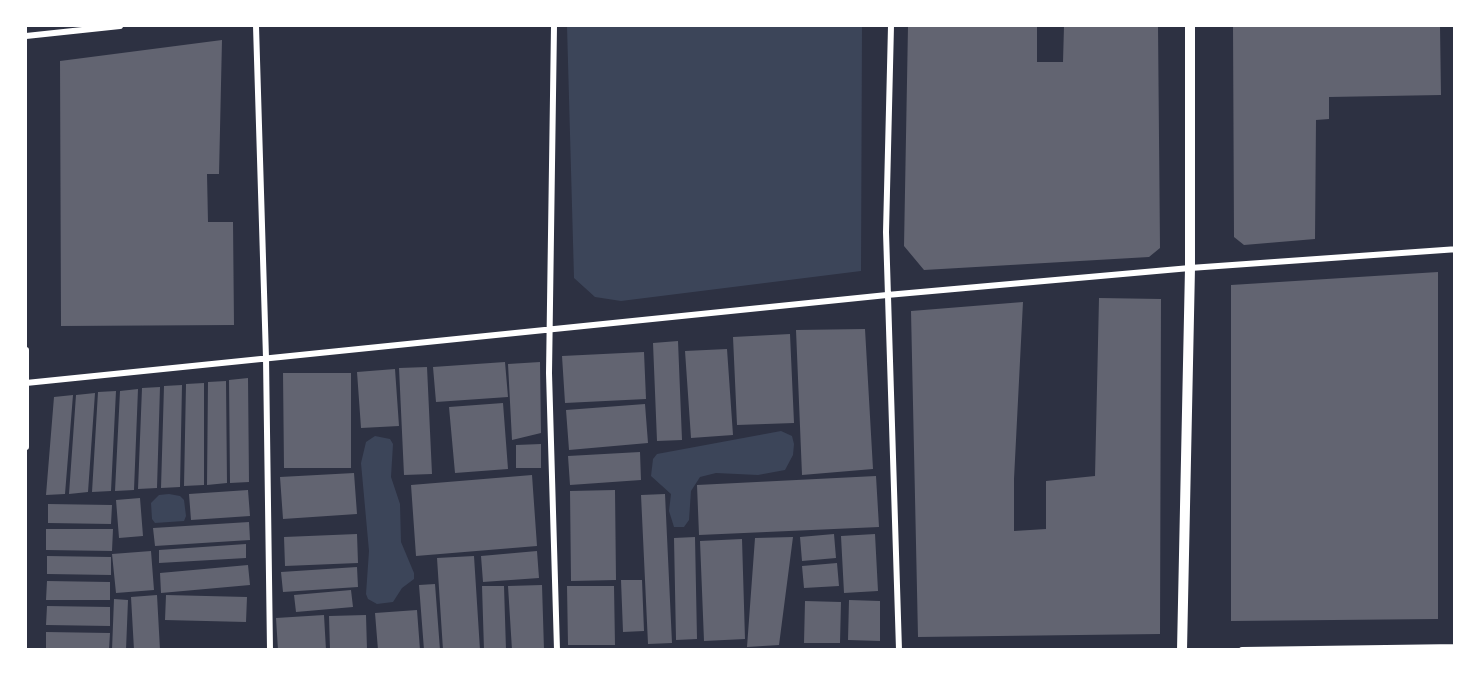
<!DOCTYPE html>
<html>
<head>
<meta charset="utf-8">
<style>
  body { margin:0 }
  #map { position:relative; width:1484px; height:675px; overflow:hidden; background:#2d3142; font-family:Lato,sans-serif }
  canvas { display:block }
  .frame { position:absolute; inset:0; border:27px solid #fff; pointer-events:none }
</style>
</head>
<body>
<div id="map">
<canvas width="1484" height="675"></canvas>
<div class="frame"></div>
</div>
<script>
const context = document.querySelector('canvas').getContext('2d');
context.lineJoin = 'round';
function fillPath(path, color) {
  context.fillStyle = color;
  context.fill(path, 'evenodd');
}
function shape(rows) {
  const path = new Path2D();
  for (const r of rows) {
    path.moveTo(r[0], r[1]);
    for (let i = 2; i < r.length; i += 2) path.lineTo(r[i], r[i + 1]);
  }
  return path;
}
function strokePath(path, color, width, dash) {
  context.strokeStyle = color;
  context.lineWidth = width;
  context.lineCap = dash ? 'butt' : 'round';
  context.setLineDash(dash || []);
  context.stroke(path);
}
fillPath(shape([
  [567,26,862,26,861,271,621,301,595,297,574,278],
  [781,431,792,436,794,444,793,455,785,470,758,475,716,473,700,477,691,491,689,520,684,527,674,527,669,511,671,494,651,476,653,459,657,454],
  [375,436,390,439,393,444,391,477,400,504,401,542,414,573,414,579,402,588,393,602,377,604,368,599,366,594,369,551,361,463,366,442],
  [169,494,180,496,184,500,186,516,184,521,155,523,152,519,151,503,159,495]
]), '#3c4559');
fillPath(shape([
  [908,26,1037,26,1037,62,1063,62,1064,26,1158,26,1160,248,1149,257,924,270,904,246],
  [1233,26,1440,26,1441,95,1329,97,1329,119,1316,120,1315,239,1244,245,1234,237],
  [222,40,219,174,207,174,208,222,233,222,234,325,61,326,60,61],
  [1438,272,1438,619,1231,621,1231,285],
  [1099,298,1161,299,1160,634,918,637,911,311,1023,302,1014,479,1014,531,1046,529,1046,481,1095,476],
  [865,329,873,469,802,475,796,330],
  [790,334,794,423,737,425,733,337],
  [678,341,682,440,657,441,653,343],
  [727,349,733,435,691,438,685,351],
  [644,352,646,399,565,403,562,356],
  [505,362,508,397,436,402,433,367],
  [540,362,541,433,512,440,508,364],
  [427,367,432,474,404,475,399,368],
  [395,369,399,426,361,428,357,372],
  [283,373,351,373,351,468,284,468],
  [248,378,249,482,230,483,229,380],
  [226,381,227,483,207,485,208,382],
  [204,383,204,485,184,486,186,384],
  [182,385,180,487,161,488,164,386],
  [160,387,157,488,138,489,142,388],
  [138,389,134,490,115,491,120,391],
  [116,391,111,491,92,492,98,392],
  [95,393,88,492,69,494,76,395],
  [73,395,65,494,46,495,54,397],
  [503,403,508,469,455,473,449,407],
  [645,404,648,443,569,450,566,410],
  [541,444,541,468,516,468,516,445],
  [640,452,641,480,570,485,568,456],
  [354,473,357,514,283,519,280,477],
  [532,475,537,546,416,556,411,485],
  [876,476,879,527,699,535,697,485],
  [248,490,250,516,191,520,189,494],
  [615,490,616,580,571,581,570,491],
  [665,494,672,643,648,644,641,495],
  [140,498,143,536,119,538,116,500],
  [48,504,112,505,111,524,48,523],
  [249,522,250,540,155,546,153,528],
  [46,529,113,529,112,551,46,550],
  [357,534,358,563,285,566,284,537],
  [834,534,836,558,802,561,800,537],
  [875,534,878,591,844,593,841,536],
  [695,537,697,639,676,640,674,538],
  [793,537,779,645,747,647,755,538],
  [742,539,745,639,704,641,700,541],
  [246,544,246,558,159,563,159,550],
  [151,551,154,590,116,593,112,554],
  [537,551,539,578,483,582,481,556],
  [47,556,111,557,111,575,47,574],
  [474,556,480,650,443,650,437,558],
  [837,563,839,586,804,588,802,566],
  [248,565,250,585,161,593,160,573],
  [357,567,358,587,283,592,281,572],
  [621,580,642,580,644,631,623,632],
  [47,581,110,582,110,600,46,600],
  [435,584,440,650,424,650,419,585],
  [542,585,544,650,512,650,508,586],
  [482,586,504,586,506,650,484,650],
  [567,586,614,586,615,645,568,645],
  [351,590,353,607,296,612,294,595],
  [157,595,160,650,134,650,131,597],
  [166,595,247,597,246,622,165,620],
  [114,599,128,600,126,650,112,650],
  [849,600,880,601,880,641,848,640],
  [805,601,841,602,840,643,804,643],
  [47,606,110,607,110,626,46,625],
  [417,610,420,650,378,650,375,613],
  [324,615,326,650,278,650,276,618],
  [366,615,367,650,330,650,329,616],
  [46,632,110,633,109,650,46,650]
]), '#626471');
strokePath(shape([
  [256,26,266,358,270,650],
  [554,26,549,373,557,650],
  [891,26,886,232,899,650],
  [1456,26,1456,650],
  [26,36,120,26],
  [26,350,26,447],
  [26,383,887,295,1190,268,1458,249],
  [1242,650,1458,647]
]), '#fff', 6);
strokePath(shape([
  [1182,650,1190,268,1190,26]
]), '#fff', 10);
</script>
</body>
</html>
